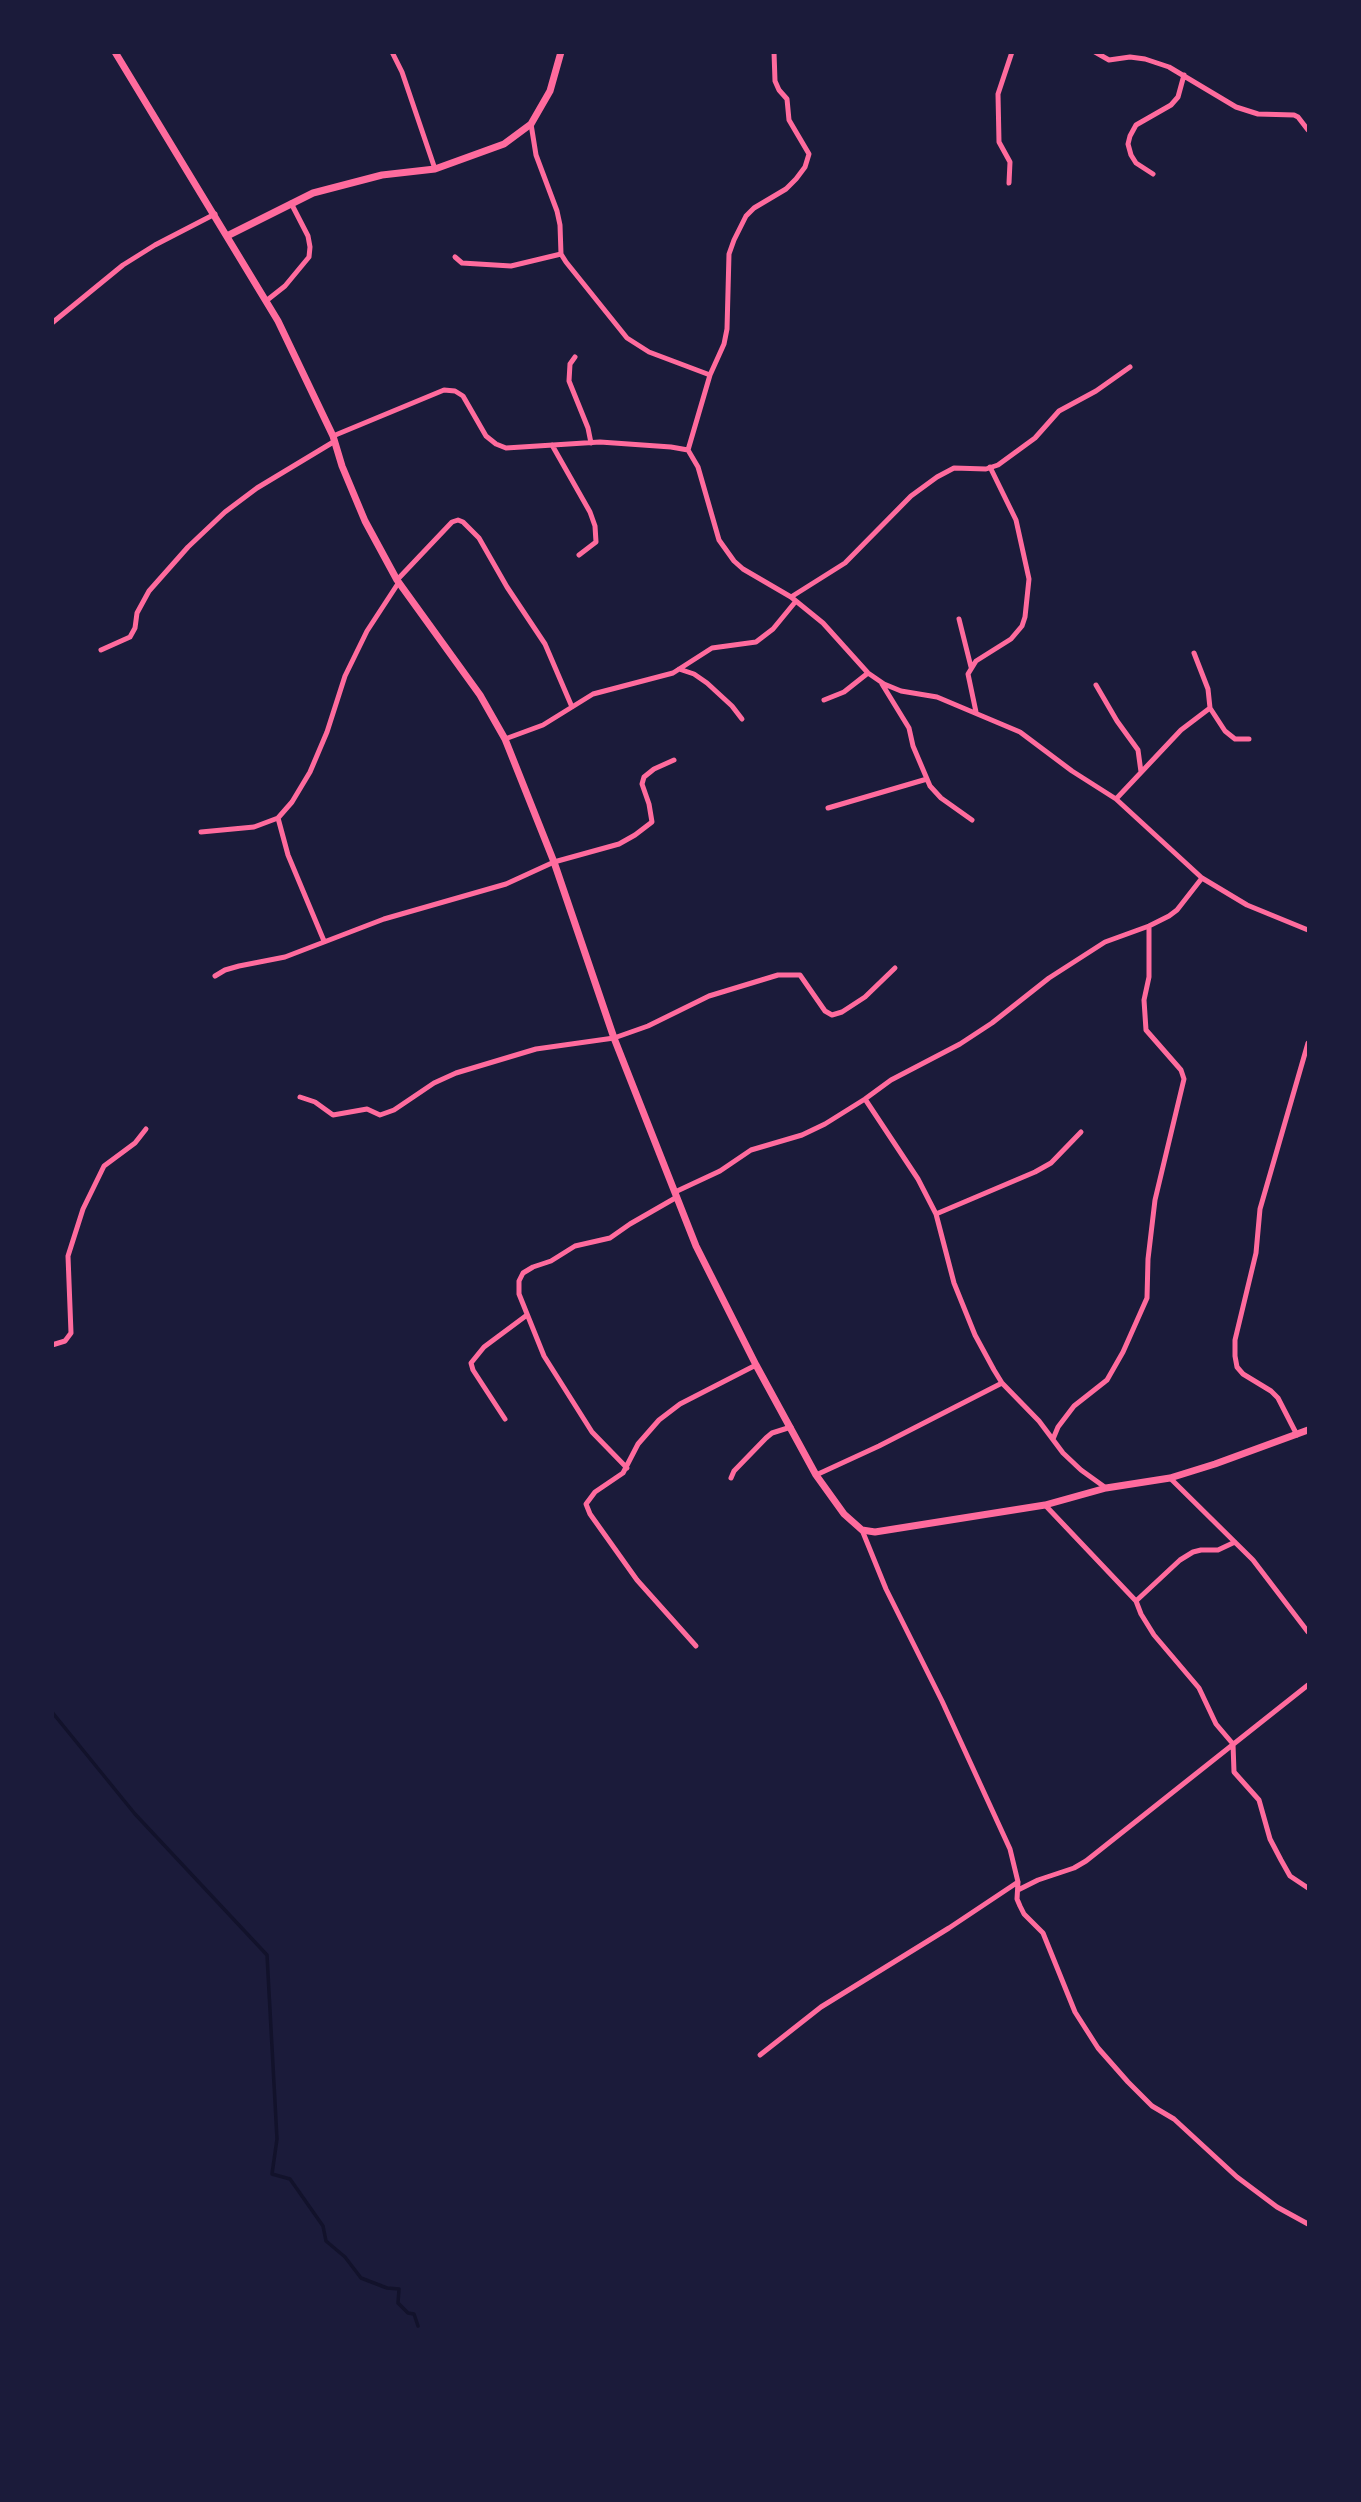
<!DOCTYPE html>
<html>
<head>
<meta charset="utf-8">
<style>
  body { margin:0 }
  #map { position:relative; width:1361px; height:2502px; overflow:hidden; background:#1b1b3a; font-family:Signika,sans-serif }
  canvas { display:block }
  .frame { position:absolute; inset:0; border:54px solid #1b1b3a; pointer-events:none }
</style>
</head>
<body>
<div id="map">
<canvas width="1361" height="2502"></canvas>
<div class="frame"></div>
</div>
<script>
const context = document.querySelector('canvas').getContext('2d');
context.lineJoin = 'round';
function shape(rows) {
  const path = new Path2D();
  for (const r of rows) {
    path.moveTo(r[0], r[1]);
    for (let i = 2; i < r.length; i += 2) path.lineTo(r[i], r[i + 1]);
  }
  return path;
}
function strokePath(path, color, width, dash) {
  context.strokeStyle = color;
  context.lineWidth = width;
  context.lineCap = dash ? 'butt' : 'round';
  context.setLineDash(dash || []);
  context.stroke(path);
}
strokePath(shape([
  [52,1712,135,1814,267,1955,277,2139,272,2174,290,2179,323,2226,326,2241,345,2257,361,2278,387,2288,399,2289,398,2303,408,2313,414,2314,418,2326]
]), '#12122b', 3.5);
strokePath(shape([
  [392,52,402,72,435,169],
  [1095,52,1109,60,1130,57,1145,59,1169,67,1236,107,1258,114,1294,115,1298,117,1308,130],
  [531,124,536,155,557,211,560,225,561,254,566,262,627,338,649,352,710,375],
  [1153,174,1136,163,1131,155,1128,144,1130,136,1136,125,1171,105,1178,97,1184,75],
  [1009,183,1010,162,999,142,998,94,1012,52],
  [455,257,462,263,511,266,561,254],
  [266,301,285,286,309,257,310,247,308,236,291,203],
  [52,323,123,265,155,245,215,214],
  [575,357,570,364,569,381,588,428,591,443],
  [333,436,444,390,455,391,463,396,486,436,496,444,506,448,600,442,671,447,688,450,698,467,719,540,734,561,743,569,791,597,823,623,868,673,884,684,901,691,937,697,1020,732,1072,771,1116,799,1202,878,1247,905,1308,930],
  [552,445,590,512,595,526,596,542,579,555],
  [688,450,710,375,724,344,727,329,729,254,734,240,746,216,754,208,786,189,796,179,805,167,809,154,789,120,787,99,779,90,775,81,774,52],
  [397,580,452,522,458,520,463,522,479,538,507,587,545,644,572,707],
  [791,597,845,563,911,496,937,477,954,468,986,469,998,465,1035,438,1059,411,1096,391,1130,367],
  [959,619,971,667],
  [101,650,130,637,135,628,137,613,149,591,188,547,225,512,257,488,335,441],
  [679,669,694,674,707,683,732,706,742,719],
  [882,684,909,728,913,746,930,786,941,798,972,820],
  [1096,685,1117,721,1138,750,1141,772],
  [824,700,844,692,868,673],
  [1210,708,1225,731,1235,739,1249,739],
  [976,712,968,674,976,661,1011,639,1022,626,1025,617,1029,579,1016,520,990,467],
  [505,739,543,725,593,694,673,673,712,648,756,642,773,629,796,601],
  [1116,799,1181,730,1210,708,1208,689,1194,653],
  [828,808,927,779],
  [278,818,288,855,324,941],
  [201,832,254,827,278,818,292,802,310,772,327,732,345,676,367,631,399,582],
  [215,976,225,970,239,966,285,957,384,919,506,884,554,862,619,844,635,835,652,822,649,804,642,784,644,777,654,769,674,760],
  [300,1097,315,1102,333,1115,367,1109,380,1115,394,1110,434,1083,456,1073,536,1049,614,1038,648,1026,709,996,778,975,800,975,825,1011,832,1015,842,1012,865,997,895,968],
  [865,1099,918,1179,936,1214,954,1283,975,1335,994,1370,1002,1383,1039,1421,1063,1453,1081,1470,1106,1488],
  [675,1192,720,1171,751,1150,802,1135,825,1124,865,1099,891,1080,960,1044,992,1023,1049,978,1105,942,1149,926,1169,916,1177,910,1202,878],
  [936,1214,1035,1172,1051,1163,1081,1132],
  [52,1345,65,1341,71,1333,68,1256,83,1209,104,1166,135,1143,146,1129],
  [505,1419,473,1370,471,1363,484,1347,527,1315],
  [1297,1435,1278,1398,1271,1391,1243,1374,1237,1367,1235,1356,1235,1340,1256,1253,1260,1209,1308,1043],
  [1053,1439,1058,1427,1074,1406,1107,1380,1123,1352,1147,1298,1148,1259,1155,1200,1184,1079,1181,1070,1146,1030,1144,1000,1149,977,1149,926],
  [627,1468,592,1432,544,1356,519,1294,519,1281,523,1273,533,1267,551,1261,575,1246,610,1238,630,1224,677,1197],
  [816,1475,879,1446,1002,1383],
  [731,1478,734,1471,766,1438,772,1433,791,1427],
  [1170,1478,1253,1560,1308,1632],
  [1045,1505,1136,1601,1141,1614,1154,1635,1199,1688,1216,1724,1233,1744,1234,1772,1259,1800,1270,1839,1281,1860,1290,1876,1308,1888],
  [862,1530,886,1589,942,1701,1010,1849,1018,1882,1017,1899,1020,1906,1024,1914,1043,1933,1075,2012,1098,2048,1128,2082,1152,2106,1174,2119,1237,2177,1277,2207,1308,2224],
  [1136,1601,1180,1560,1193,1552,1201,1550,1218,1550,1235,1542],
  [696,1646,637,1580,590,1514,586,1504,595,1492,623,1473,638,1444,659,1420,680,1404,756,1365],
  [1018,1890,1038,1880,1074,1868,1086,1861,1308,1685],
  [760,2055,821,2007,949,1928,1018,1882]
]), '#ff6b9d', 5);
strokePath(shape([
  [115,52,278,321,333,436,342,466,365,521,397,580,480,695,505,739,554,862,614,1038,696,1246,756,1365,816,1475,844,1514,862,1530,875,1532,1045,1505,1106,1488,1170,1478,1215,1464,1308,1430],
  [227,236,313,193,382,175,435,169,504,144,531,124,550,91,561,52]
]), '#ff6b9d', 7);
</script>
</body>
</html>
